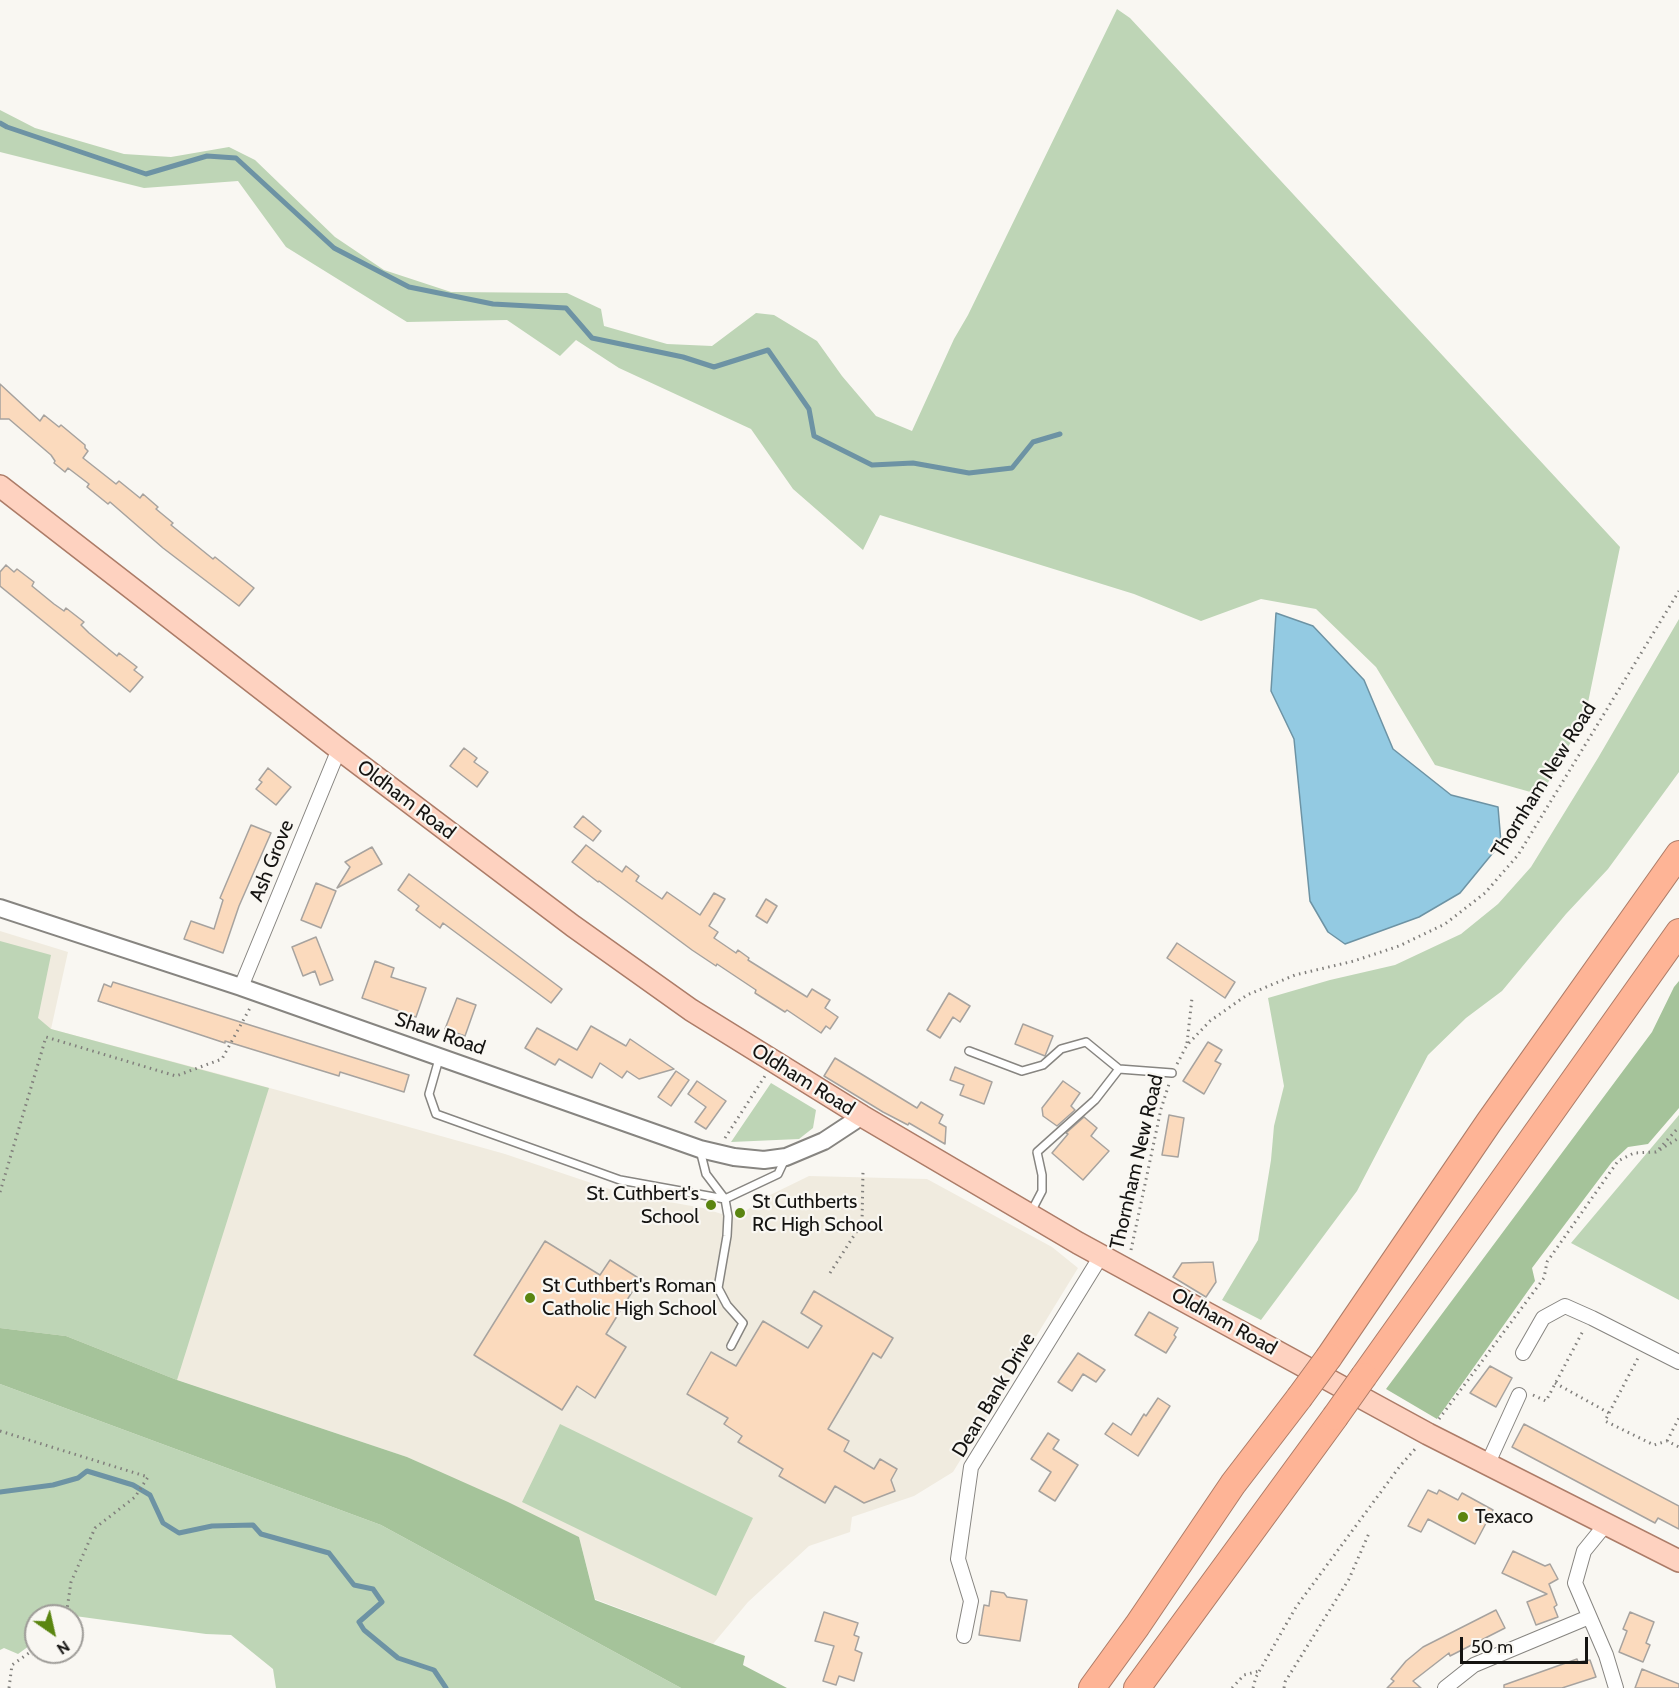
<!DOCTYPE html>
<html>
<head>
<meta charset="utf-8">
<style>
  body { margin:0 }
  #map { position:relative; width:1679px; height:1688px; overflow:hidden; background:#f9f7f2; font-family:Cabin,sans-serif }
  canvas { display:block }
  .north { position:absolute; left:24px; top:1604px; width:60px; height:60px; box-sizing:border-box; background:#f9f7f2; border:2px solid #9e9c98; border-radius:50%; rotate:146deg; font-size:16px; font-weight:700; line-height:24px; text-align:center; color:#151412 }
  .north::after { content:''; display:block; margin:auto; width:21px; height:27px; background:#5a8510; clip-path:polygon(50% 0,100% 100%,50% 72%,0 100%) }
  .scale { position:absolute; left:1460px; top:1637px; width:128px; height:27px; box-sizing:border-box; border:3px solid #151412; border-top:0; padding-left:8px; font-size:18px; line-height:21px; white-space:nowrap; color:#151412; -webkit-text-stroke:4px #f9f7f2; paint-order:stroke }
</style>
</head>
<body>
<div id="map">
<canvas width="1679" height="1688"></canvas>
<div class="north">N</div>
<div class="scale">50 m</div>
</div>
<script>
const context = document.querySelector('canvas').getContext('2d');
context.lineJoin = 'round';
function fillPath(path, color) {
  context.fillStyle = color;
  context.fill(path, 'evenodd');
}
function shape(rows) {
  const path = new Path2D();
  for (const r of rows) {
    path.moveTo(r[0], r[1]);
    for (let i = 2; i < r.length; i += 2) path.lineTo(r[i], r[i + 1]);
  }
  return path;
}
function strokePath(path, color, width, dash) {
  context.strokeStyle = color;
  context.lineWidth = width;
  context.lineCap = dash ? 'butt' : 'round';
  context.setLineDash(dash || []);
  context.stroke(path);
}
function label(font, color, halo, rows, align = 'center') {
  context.font = font + ' Cabin,sans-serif';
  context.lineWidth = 4.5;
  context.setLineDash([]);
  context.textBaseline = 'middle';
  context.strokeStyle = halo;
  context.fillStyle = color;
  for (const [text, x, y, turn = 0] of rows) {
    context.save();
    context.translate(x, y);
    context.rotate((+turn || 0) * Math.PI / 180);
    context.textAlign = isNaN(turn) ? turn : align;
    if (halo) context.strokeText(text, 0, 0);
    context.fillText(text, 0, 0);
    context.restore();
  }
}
fillPath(shape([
  [0,931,68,952,51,1029,227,1076,505,1154,624,1194,703,1208,728,1216,737,1217,764,1198,809,1176,927,1179,1052,1247,1078,1268,953,1472,914,1496,852,1517,850,1532,809,1546,748,1602,713,1644,595,1599,579,1537,407,1457,177,1380,66,1336,0,1328]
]), '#f0ebdf');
fillPath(shape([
  [1117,9,1130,18,1620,547,1585,717,1541,795,1435,765,1376,667,1316,609,1261,599,1201,621,1134,594,880,515,863,550,793,489,751,429,619,368,576,340,560,356,507,320,407,322,286,247,238,181,144,188,0,152,0,110,35,128,124,154,171,157,229,147,255,160,335,237,384,270,451,292,567,293,601,309,604,326,667,344,712,346,756,313,774,315,817,341,842,376,876,416,912,431,954,339,968,315],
  [1679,619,1679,772,1608,869,1566,914,1502,991,1466,1018,1428,1055,1357,1191,1261,1320,1222,1300,1258,1240,1271,1160,1274,1126,1284,1086,1268,998,1330,980,1395,965,1461,934,1498,904,1531,867,1598,758],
  [0,941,51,955,38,1018,51,1029,269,1088,177,1380,66,1336,0,1328],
  [771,1083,816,1110,813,1128,799,1139,731,1142],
  [1679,1115,1679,1300,1571,1243],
  [0,1384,381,1525,681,1688,276,1688,273,1669,231,1635,206,1634,75,1616,72,1617,36,1616,36,1641,18,1654,4,1648,0,1650],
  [560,1424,753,1518,716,1596,522,1502]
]), '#bed5b6');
fillPath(shape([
  [1679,981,1679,1108,1648,1144,1628,1147,1612,1162,1532,1268,1535,1281,1437,1419,1386,1389,1652,1032,1674,987],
  [0,1328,66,1336,177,1380,407,1457,508,1502,579,1537,595,1600,745,1656,743,1665,787,1688,681,1688,381,1525,0,1384]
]), '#a5c39a');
const water = shape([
  [1276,613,1313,626,1364,680,1393,749,1451,795,1498,807,1501,843,1460,893,1419,917,1345,944,1328,932,1310,901,1294,739,1271,691,1276,613]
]);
fillPath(water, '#93cae2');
strokePath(water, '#6d93a4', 1.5);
strokePath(shape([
  [0,123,7,127,146,174,207,156,236,158,334,248,409,287,493,304,566,308,592,338,683,357,714,367,768,350,809,409,814,436,872,465,913,463,969,473,1012,468,1033,442,1060,434],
  [0,1492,53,1485,78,1478,87,1471,133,1485,150,1495,163,1523,179,1533,212,1526,253,1525,261,1534,329,1553,354,1585,373,1589,382,1602,359,1622,364,1630,398,1658,434,1670,446,1688]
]), '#6d93a4', 5);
const building = shape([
  [0,384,40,421,44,415,59,427,61,425,85,445,85,448,88,451,83,458,116,484,119,481,140,498,143,494,158,507,156,509,173,523,171,525,213,559,215,557,254,588,239,606,163,548,110,502,108,504,87,487,89,484,68,468,65,472,54,463,55,461,51,455,9,419,0,419,0,384],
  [6,565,14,572,17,569,34,582,32,586,54,604,64,611,66,608,84,622,81,625,89,633,117,656,119,653,137,667,134,670,143,677,130,692,0,586,0,572,6,565],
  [464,748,477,758,474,762,488,772,477,787,450,766,464,748],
  [268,768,291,787,276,805,256,789,262,782,259,780,268,768],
  [583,816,601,831,593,841,574,827,583,816],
  [251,825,271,833,239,906,223,953,184,939,191,921,214,929,223,900,220,898,251,825],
  [586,845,622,872,626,866,639,876,636,881,662,899,667,892,700,915,714,893,725,899,709,926,718,932,714,938,736,953,738,950,749,958,748,960,807,997,812,989,830,1000,825,1008,838,1017,830,1029,826,1026,821,1033,787,1010,785,1012,755,993,756,990,717,964,716,966,692,950,599,881,598,882,572,862,586,845],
  [372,847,382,864,337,888,350,867,345,862,372,847],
  [409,874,562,989,551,1003,443,923,440,928,416,910,419,906,398,890,409,874],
  [316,883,336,891,321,928,301,920,316,883],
  [766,899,777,906,767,923,756,916,766,899],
  [316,937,333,980,320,985,315,971,303,976,292,947,316,937],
  [1177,943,1235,982,1225,998,1167,958,1177,943],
  [375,961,394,968,391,977,426,988,416,1017,362,998,375,961],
  [113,982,409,1075,404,1092,340,1072,339,1076,225,1041,225,1043,98,1001,104,984,111,987,113,982],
  [949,993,970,1006,960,1022,953,1017,940,1038,927,1030,949,993],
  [457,998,476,1005,465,1036,445,1029,457,998],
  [1023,1024,1053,1036,1045,1056,1015,1044,1023,1024],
  [591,1026,626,1046,630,1039,674,1069,639,1079,627,1071,622,1078,600,1063,592,1078,559,1059,555,1065,525,1048,537,1028,577,1050,591,1026],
  [1208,1042,1222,1050,1215,1061,1221,1064,1204,1094,1183,1081,1208,1042],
  [835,1058,917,1108,921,1102,943,1115,939,1123,946,1127,945,1144,909,1123,908,1125,883,1112,824,1076,835,1058],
  [955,1067,992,1082,984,1104,960,1095,964,1085,950,1080,955,1067],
  [676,1071,689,1080,671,1106,658,1097,676,1071],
  [697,1081,726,1101,706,1129,695,1122,706,1107,688,1094,697,1081],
  [1063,1081,1080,1093,1071,1106,1075,1110,1057,1126,1043,1116,1042,1108,1063,1081],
  [1169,1115,1184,1118,1178,1157,1162,1155,1169,1115],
  [1084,1117,1097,1128,1091,1136,1109,1151,1083,1180,1052,1153,1068,1134,1066,1133,1084,1117],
  [545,1241,600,1275,610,1260,640,1279,606,1334,626,1347,595,1398,577,1386,562,1410,474,1355,545,1241],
  [1213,1262,1216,1282,1206,1297,1173,1277,1182,1263,1213,1262],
  [814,1291,893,1338,881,1358,873,1353,828,1429,849,1441,844,1451,874,1469,880,1459,897,1469,891,1480,895,1491,864,1503,835,1486,825,1503,779,1476,783,1469,738,1442,742,1436,724,1424,728,1418,687,1394,711,1352,736,1366,763,1321,808,1348,822,1326,801,1313,814,1291],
  [1149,1312,1178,1328,1174,1335,1176,1337,1166,1353,1135,1335,1149,1312],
  [1078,1353,1105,1370,1096,1382,1083,1374,1072,1391,1058,1382,1078,1353],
  [1490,1366,1512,1378,1496,1407,1470,1393,1490,1366],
  [1158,1398,1170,1406,1138,1456,1105,1434,1113,1423,1131,1435,1144,1414,1146,1416,1158,1398],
  [1524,1424,1679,1506,1679,1529,1658,1518,1655,1523,1512,1447,1524,1424],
  [1048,1433,1059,1440,1053,1449,1078,1465,1055,1501,1039,1491,1051,1472,1031,1459,1048,1433],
  [1428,1490,1437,1494,1439,1490,1458,1500,1462,1493,1493,1510,1475,1544,1428,1519,1421,1532,1408,1526,1428,1490],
  [1513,1551,1545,1566,1550,1564,1558,1579,1549,1584,1557,1605,1554,1607,1558,1617,1536,1625,1527,1602,1547,1594,1502,1573,1513,1551],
  [991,1591,1004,1593,1007,1597,1027,1600,1020,1641,979,1635,984,1605,989,1606,991,1591],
  [1496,1610,1505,1628,1450,1656,1449,1653,1413,1681,1421,1688,1387,1688,1394,1681,1391,1679,1406,1661,1423,1647,1496,1610],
  [824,1612,858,1623,854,1635,859,1637,855,1650,862,1653,854,1681,839,1676,836,1685,823,1681,834,1646,815,1641,824,1612],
  [1630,1612,1654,1622,1646,1643,1650,1645,1643,1662,1619,1652,1627,1631,1623,1629,1630,1612],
  [1577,1659,1578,1662,1590,1660,1596,1677,1562,1688,1504,1688,1504,1685,1577,1659],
  [1642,1669,1679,1684,1679,1688,1635,1688,1642,1669]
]);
fillPath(building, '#fbdabd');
strokePath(building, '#a7a39f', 1.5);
const service = shape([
  [969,1051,1022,1071,1043,1065,1061,1049,1086,1042,1119,1069,1172,1073],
  [439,1059,429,1094,436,1114,620,1180,725,1199,778,1174,785,1159],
  [700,1150,706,1174,725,1199,728,1216,727,1236,718,1288,727,1305,743,1323,731,1346],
  [1031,1212,1042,1191,1042,1175,1037,1152,1095,1100,1119,1069]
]);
const minor = shape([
  [241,987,339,749],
  [1523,1353,1543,1318,1565,1306,1592,1318,1679,1362],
  [1488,1463,1519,1395],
  [1606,1524,1584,1551,1575,1583,1606,1655,1616,1688],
  [964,1636,971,1601,958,1559,971,1467,1101,1256],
  [1445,1688,1474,1665,1589,1617]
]);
const tertiary = shape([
  [0,908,241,987,700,1149,734,1157,764,1160,786,1157,824,1141,862,1116]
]);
const primary = shape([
  [0,486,339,749,573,926,691,1010,862,1116,1078,1243,1428,1434,1679,1561]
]);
const motorway = shape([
  [1329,1357,1489,1122,1679,854],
  [1364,1376,1679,932],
  [1092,1688,1137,1626,1233,1484,1299,1398],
  [1137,1688,1335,1417]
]);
strokePath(service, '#878581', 10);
strokePath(minor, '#878581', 16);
strokePath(tertiary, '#878581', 20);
strokePath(primary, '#ac7c68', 24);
strokePath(motorway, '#ac7c68', 28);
strokePath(shape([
  [1187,1043,1192,998],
  [1177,1064,1187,1045,1210,1021,1247,995,1295,975,1354,961,1399,946,1445,924,1485,893,1518,855,1679,591],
  [725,1138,765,1076],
  [1659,1149,1679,1127],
  [0,1192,46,1037,176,1076,222,1059,250,1008],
  [1131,1250,1161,1109,1169,1084],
  [830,1273,862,1223,863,1171],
  [1555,1383,1609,1413,1605,1421,1654,1445,1667,1441,1679,1447],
  [1533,1395,1546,1401,1584,1329],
  [1609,1413,1639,1356],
  [1439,1419,1544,1278,1547,1262,1618,1161,1634,1153,1656,1152,1679,1138],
  [0,1431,148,1477,135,1497,95,1528,71,1582,66,1616],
  [1667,1441,1679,1418],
  [9,1688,12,1665,36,1648],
  [1232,1688,1244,1675,1259,1671],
  [1253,1688,1256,1677,1296,1607,1400,1466,1416,1448],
  [1284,1688,1285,1682,1349,1579,1370,1531]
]), '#817f7c', 3, [1.5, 4.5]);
strokePath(service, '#fff', 7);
strokePath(minor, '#fff', 14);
strokePath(tertiary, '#fff', 16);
strokePath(primary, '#fed2c0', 21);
strokePath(motorway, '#feb496', 26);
const motorwayBridge = shape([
  [1299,1398,1329,1357],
  [1335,1417,1364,1376]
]);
strokePath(motorwayBridge, '#ac7c68', 28, []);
strokePath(motorwayBridge, '#feb496', 26);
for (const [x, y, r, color] of [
  [711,1205,6,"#5a8510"],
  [740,1213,6,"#5a8510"],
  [530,1298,6,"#5a8510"],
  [1463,1517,6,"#5a8510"]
]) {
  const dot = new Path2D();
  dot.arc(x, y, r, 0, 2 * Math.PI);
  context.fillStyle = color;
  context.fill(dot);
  strokePath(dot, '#f9f7f2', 2);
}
label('20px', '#151412', '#f9f7f2', [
  ["Thornham New Road",1544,780,-58],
  ["Oldham Road",406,800,37],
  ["Ash Grove",272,861,-68],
  ["Shaw Road",440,1034,19],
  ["Oldham Road",803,1080,32],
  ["Thornham New Road",1137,1162,-77],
  ["Oldham Road",1224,1322,29],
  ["Dean Bank Drive",994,1395,-59]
]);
label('20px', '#151412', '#f9f7f2', [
  ["St. Cuthbert's",699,1194,"right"],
  ["School",699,1217,"right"],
  ["St Cuthberts",752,1202],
  ["RC High School",752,1225],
  ["St Cuthbert's Roman",542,1286],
  ["Catholic High School",542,1309],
  ["Texaco",1475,1517]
], 'left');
</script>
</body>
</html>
